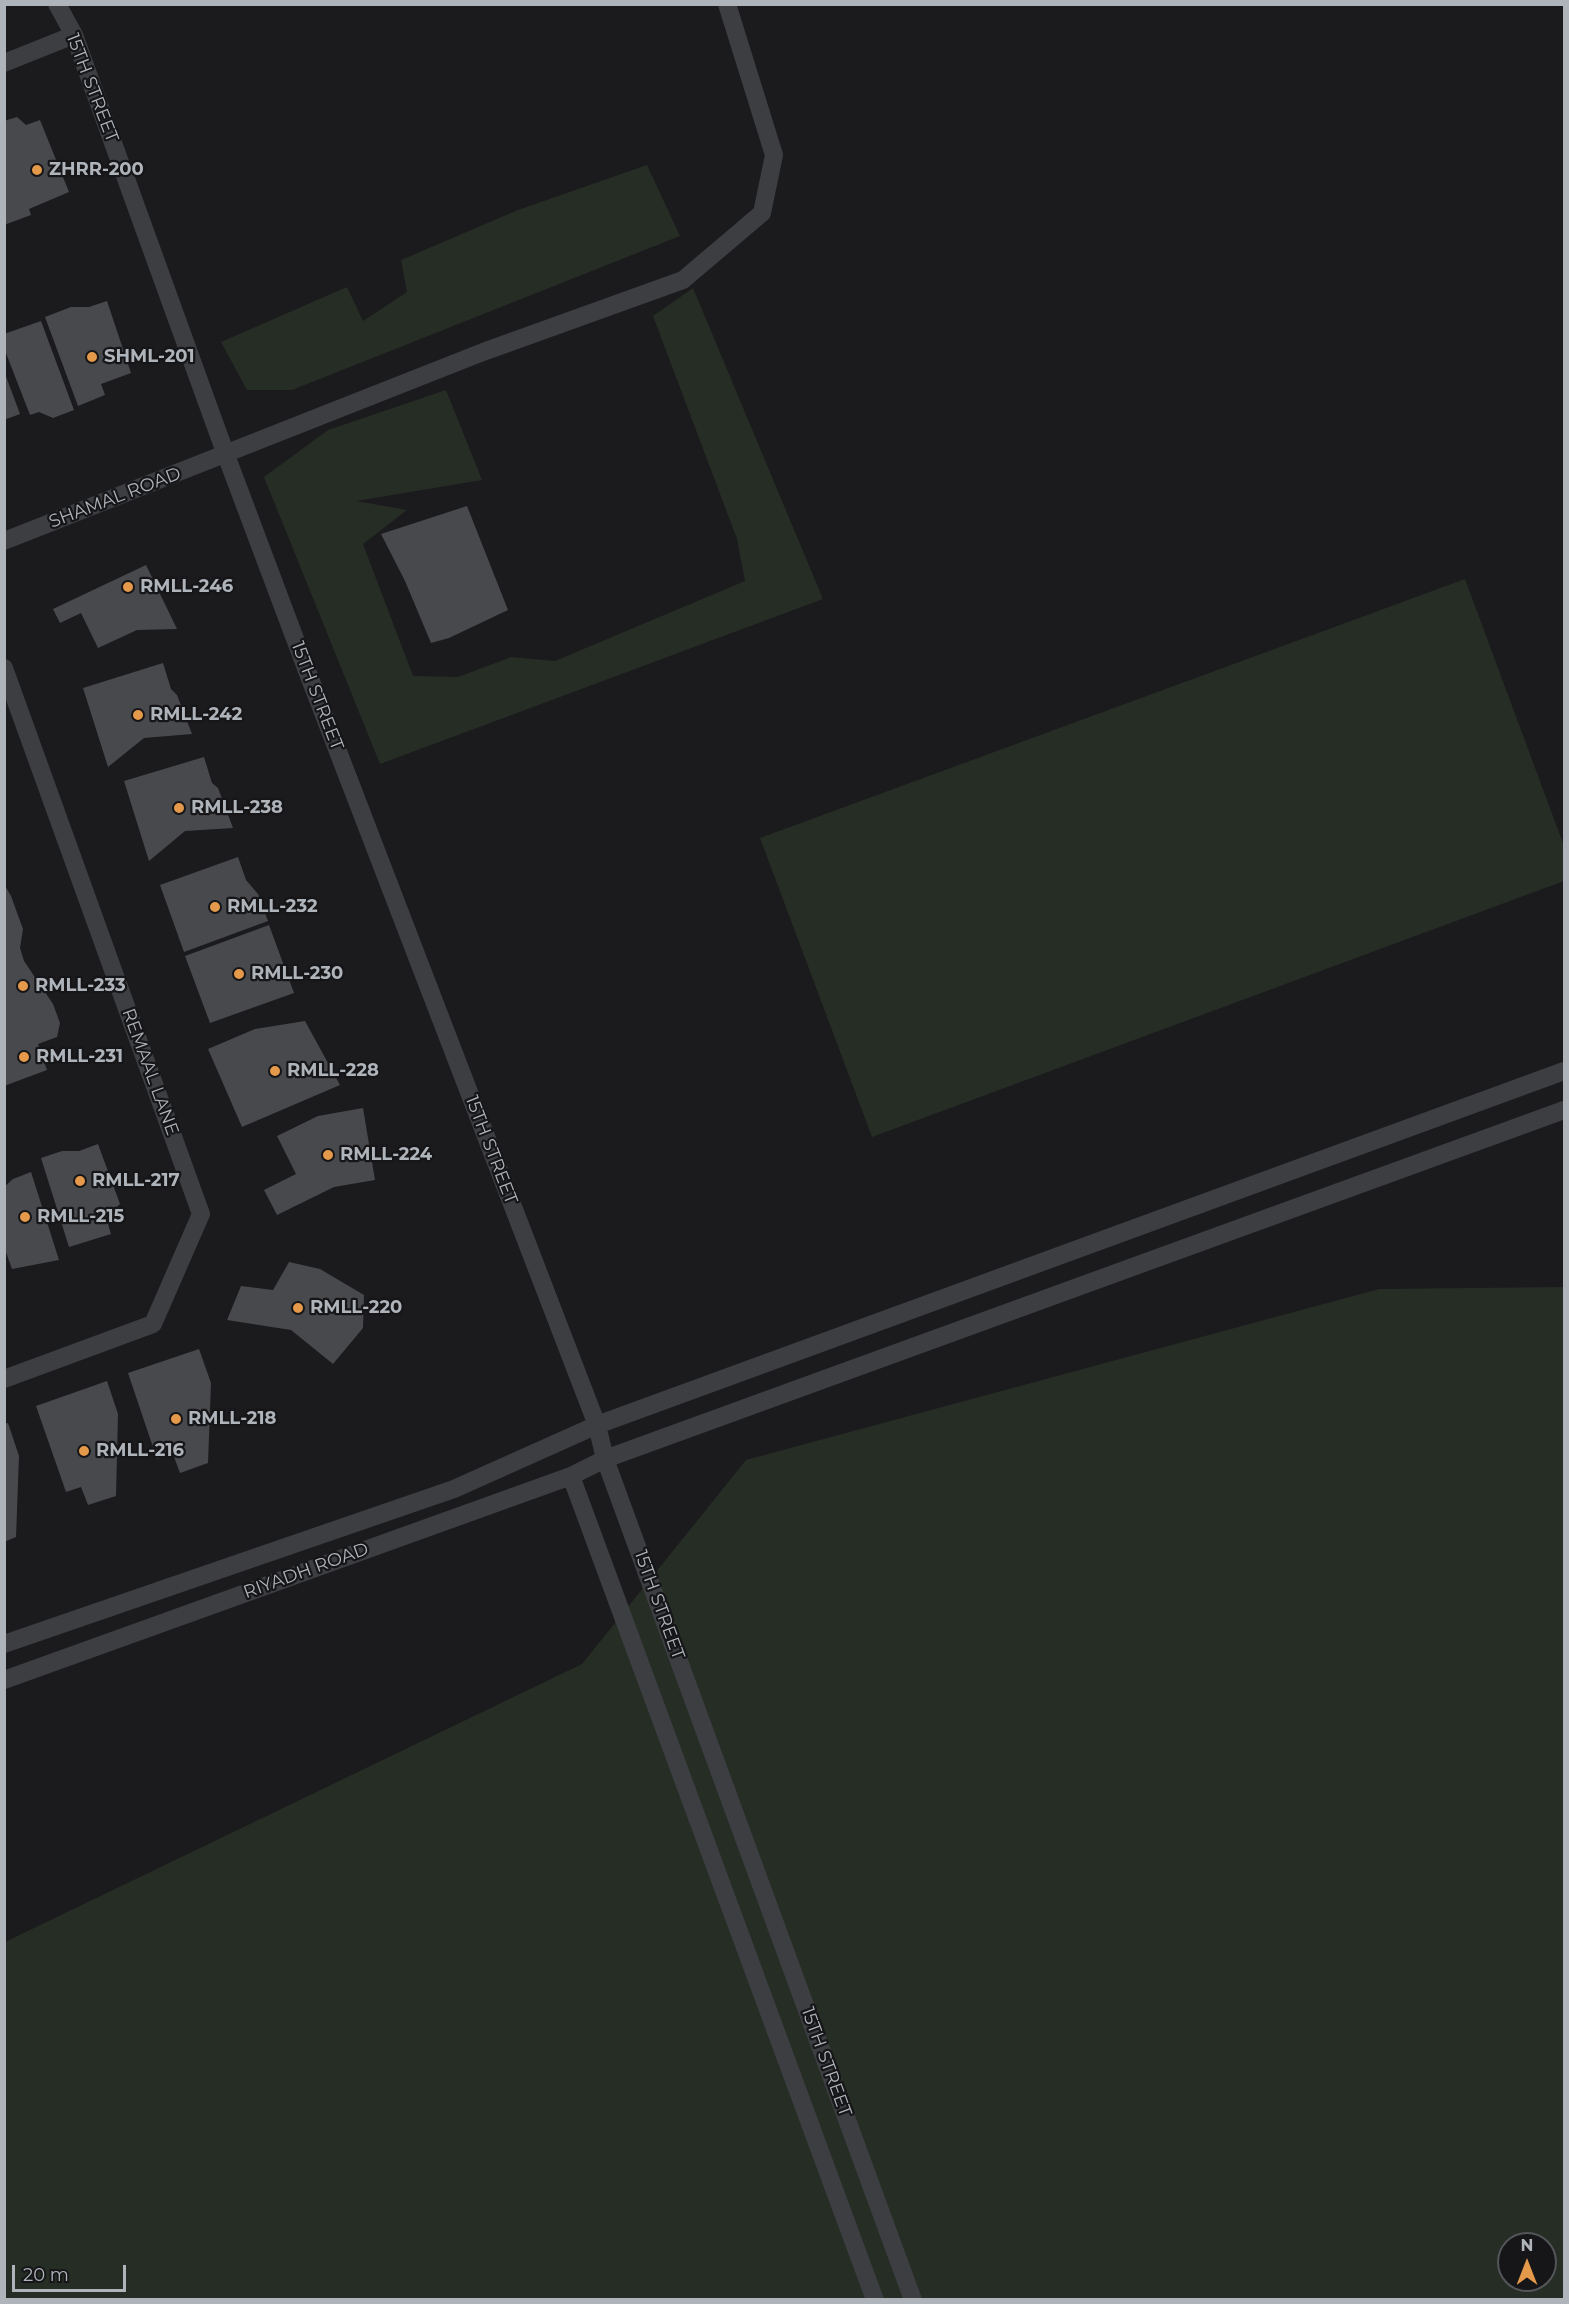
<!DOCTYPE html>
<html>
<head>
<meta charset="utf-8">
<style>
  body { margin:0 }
  #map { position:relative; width:1569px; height:2304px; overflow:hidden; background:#1b1b1d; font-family:Montserrat,sans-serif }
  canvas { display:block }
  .frame { position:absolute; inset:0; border:6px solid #afb4bb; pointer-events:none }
  .north { position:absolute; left:1497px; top:2232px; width:60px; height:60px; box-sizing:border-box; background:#161618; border:2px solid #535559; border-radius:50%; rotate:0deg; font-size:16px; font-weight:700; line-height:24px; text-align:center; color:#afb4bb }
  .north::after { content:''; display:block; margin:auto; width:21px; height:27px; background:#e5994b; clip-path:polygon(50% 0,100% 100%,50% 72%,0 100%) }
  .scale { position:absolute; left:12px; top:2265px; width:114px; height:27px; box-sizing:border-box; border:3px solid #afb4bb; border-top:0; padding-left:8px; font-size:18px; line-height:21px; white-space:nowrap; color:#afb4bb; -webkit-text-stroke:4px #161618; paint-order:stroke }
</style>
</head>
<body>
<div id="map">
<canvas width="1569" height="2304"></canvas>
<div class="frame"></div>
<div class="north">N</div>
<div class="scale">20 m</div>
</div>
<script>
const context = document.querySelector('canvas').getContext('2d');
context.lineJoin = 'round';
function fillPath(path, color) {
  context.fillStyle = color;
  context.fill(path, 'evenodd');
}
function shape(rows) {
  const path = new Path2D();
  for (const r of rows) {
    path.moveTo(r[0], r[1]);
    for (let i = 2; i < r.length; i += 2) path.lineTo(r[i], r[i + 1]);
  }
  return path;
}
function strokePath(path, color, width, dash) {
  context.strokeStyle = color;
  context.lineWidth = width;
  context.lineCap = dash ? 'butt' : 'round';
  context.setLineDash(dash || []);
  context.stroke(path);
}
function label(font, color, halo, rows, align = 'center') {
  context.font = font + ' Montserrat,sans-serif';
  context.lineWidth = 4.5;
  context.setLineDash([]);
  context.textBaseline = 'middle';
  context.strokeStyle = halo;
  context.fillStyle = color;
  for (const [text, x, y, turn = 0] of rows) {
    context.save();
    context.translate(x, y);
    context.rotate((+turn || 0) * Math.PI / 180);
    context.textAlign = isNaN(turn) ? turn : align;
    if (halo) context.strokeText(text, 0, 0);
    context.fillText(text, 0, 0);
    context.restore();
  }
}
fillPath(shape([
  [647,165,680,236,292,390,247,390,221,342,347,287,363,321,407,292,401,260,518,210],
  [693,288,823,599,380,764,264,477,328,430,446,390,482,480,356,501,407,510,363,544,413,676,458,677,511,657,555,661,745,581,737,539,653,316],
  [1465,579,1564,846,1564,881,872,1137,760,838],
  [1564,1287,1564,2299,5,2300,5,1942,582,1664,746,1460,1379,1289],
  [1509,2244,1545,2244,1545,2280,1509,2280]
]), '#252d25');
fillPath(shape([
  [17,117,26,125,40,120,69,192,29,209,31,215,4,225,4,121],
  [107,301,131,373,101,384,105,395,78,406,45,317,71,307,89,307],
  [41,321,74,410,53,418,39,412,30,415,4,348,4,334],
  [4,371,20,414,4,420],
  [467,506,508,610,449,638,431,643,405,581,381,534],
  [146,565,177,629,137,630,98,648,81,613,60,623,53,609],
  [163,663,171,689,177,695,192,734,144,738,108,767,83,688],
  [204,757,212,783,218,788,233,828,185,831,149,861,124,781],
  [238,857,246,880,258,894,268,921,184,952,160,885],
  [4,884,11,896,23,929,20,948,24,961,53,1004,60,1023,57,1037,38,1044,47,1070,4,1086],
  [269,925,294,993,210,1023,185,956],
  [305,1021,340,1085,242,1127,208,1049,255,1029],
  [363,1108,375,1180,334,1187,277,1215,264,1190,296,1174,277,1136,318,1116],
  [98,1144,120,1204,106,1217,111,1234,69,1247,41,1158,62,1151,79,1151],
  [31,1172,59,1260,12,1269,4,1247,4,1187,13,1179],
  [289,1262,320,1269,364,1295,363,1328,333,1364,291,1330,227,1320,241,1286,273,1290],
  [199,1349,211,1383,208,1463,180,1473,173,1454,157,1459,128,1373],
  [107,1381,118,1414,116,1496,88,1505,81,1487,66,1492,36,1406],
  [8,1423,19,1456,16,1537,4,1542,4,1424]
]), '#48494d');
strokePath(shape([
  [57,4,74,35,226,455,309,676,597,1425,605,1459,913,2300],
  [4,63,74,35],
  [4,541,483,352,683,280,762,213,774,155,727,4],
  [4,668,201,1214,153,1324,4,1379],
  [571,1476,875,2300],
  [4,1644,454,1489,597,1425,1564,1071],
  [4,1680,571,1476,605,1459,1564,1110]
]), '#3c3e42', 18);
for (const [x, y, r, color] of [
  [37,170,6,"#e5994b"],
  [92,357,6,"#e5994b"],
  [128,587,6,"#e5994b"],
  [138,715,6,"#e5994b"],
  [179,808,6,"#e5994b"],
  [215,907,6,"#e5994b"],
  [239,974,6,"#e5994b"],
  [23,986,6,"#e5994b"],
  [24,1057,6,"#e5994b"],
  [275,1071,6,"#e5994b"],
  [328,1155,6,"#e5994b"],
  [80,1181,6,"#e5994b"],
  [25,1217,6,"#e5994b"],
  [298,1308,6,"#e5994b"],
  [176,1419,6,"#e5994b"],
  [84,1451,6,"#e5994b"]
]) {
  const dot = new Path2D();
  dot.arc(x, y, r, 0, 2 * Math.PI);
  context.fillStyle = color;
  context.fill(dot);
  strokePath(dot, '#161618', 2);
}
label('18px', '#afb4bb', '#161618', [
  ["15TH STREET",92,88,69],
  ["SHAMAL ROAD",115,498,-21],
  ["15TH STREET",317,696,69],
  ["REMAAL LANE",150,1072,70],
  ["15TH STREET",491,1150,69],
  ["RIYADH ROAD",306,1571,-20],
  ["15TH STREET",659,1605,70],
  ["15TH STREET",826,2062,70]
]);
label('bold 18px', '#afb4bb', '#161618', [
  ["ZHRR-200",49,170],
  ["SHML-201",104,357],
  ["RMLL-246",140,587],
  ["RMLL-242",150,715],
  ["RMLL-238",191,808],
  ["RMLL-232",227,907],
  ["RMLL-230",251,974],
  ["RMLL-233",35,986],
  ["RMLL-231",36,1057],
  ["RMLL-228",287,1071],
  ["RMLL-224",340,1155],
  ["RMLL-217",92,1181],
  ["RMLL-215",37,1217],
  ["RMLL-220",310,1308],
  ["RMLL-218",188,1419],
  ["RMLL-216",96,1451]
], 'left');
</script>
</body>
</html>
